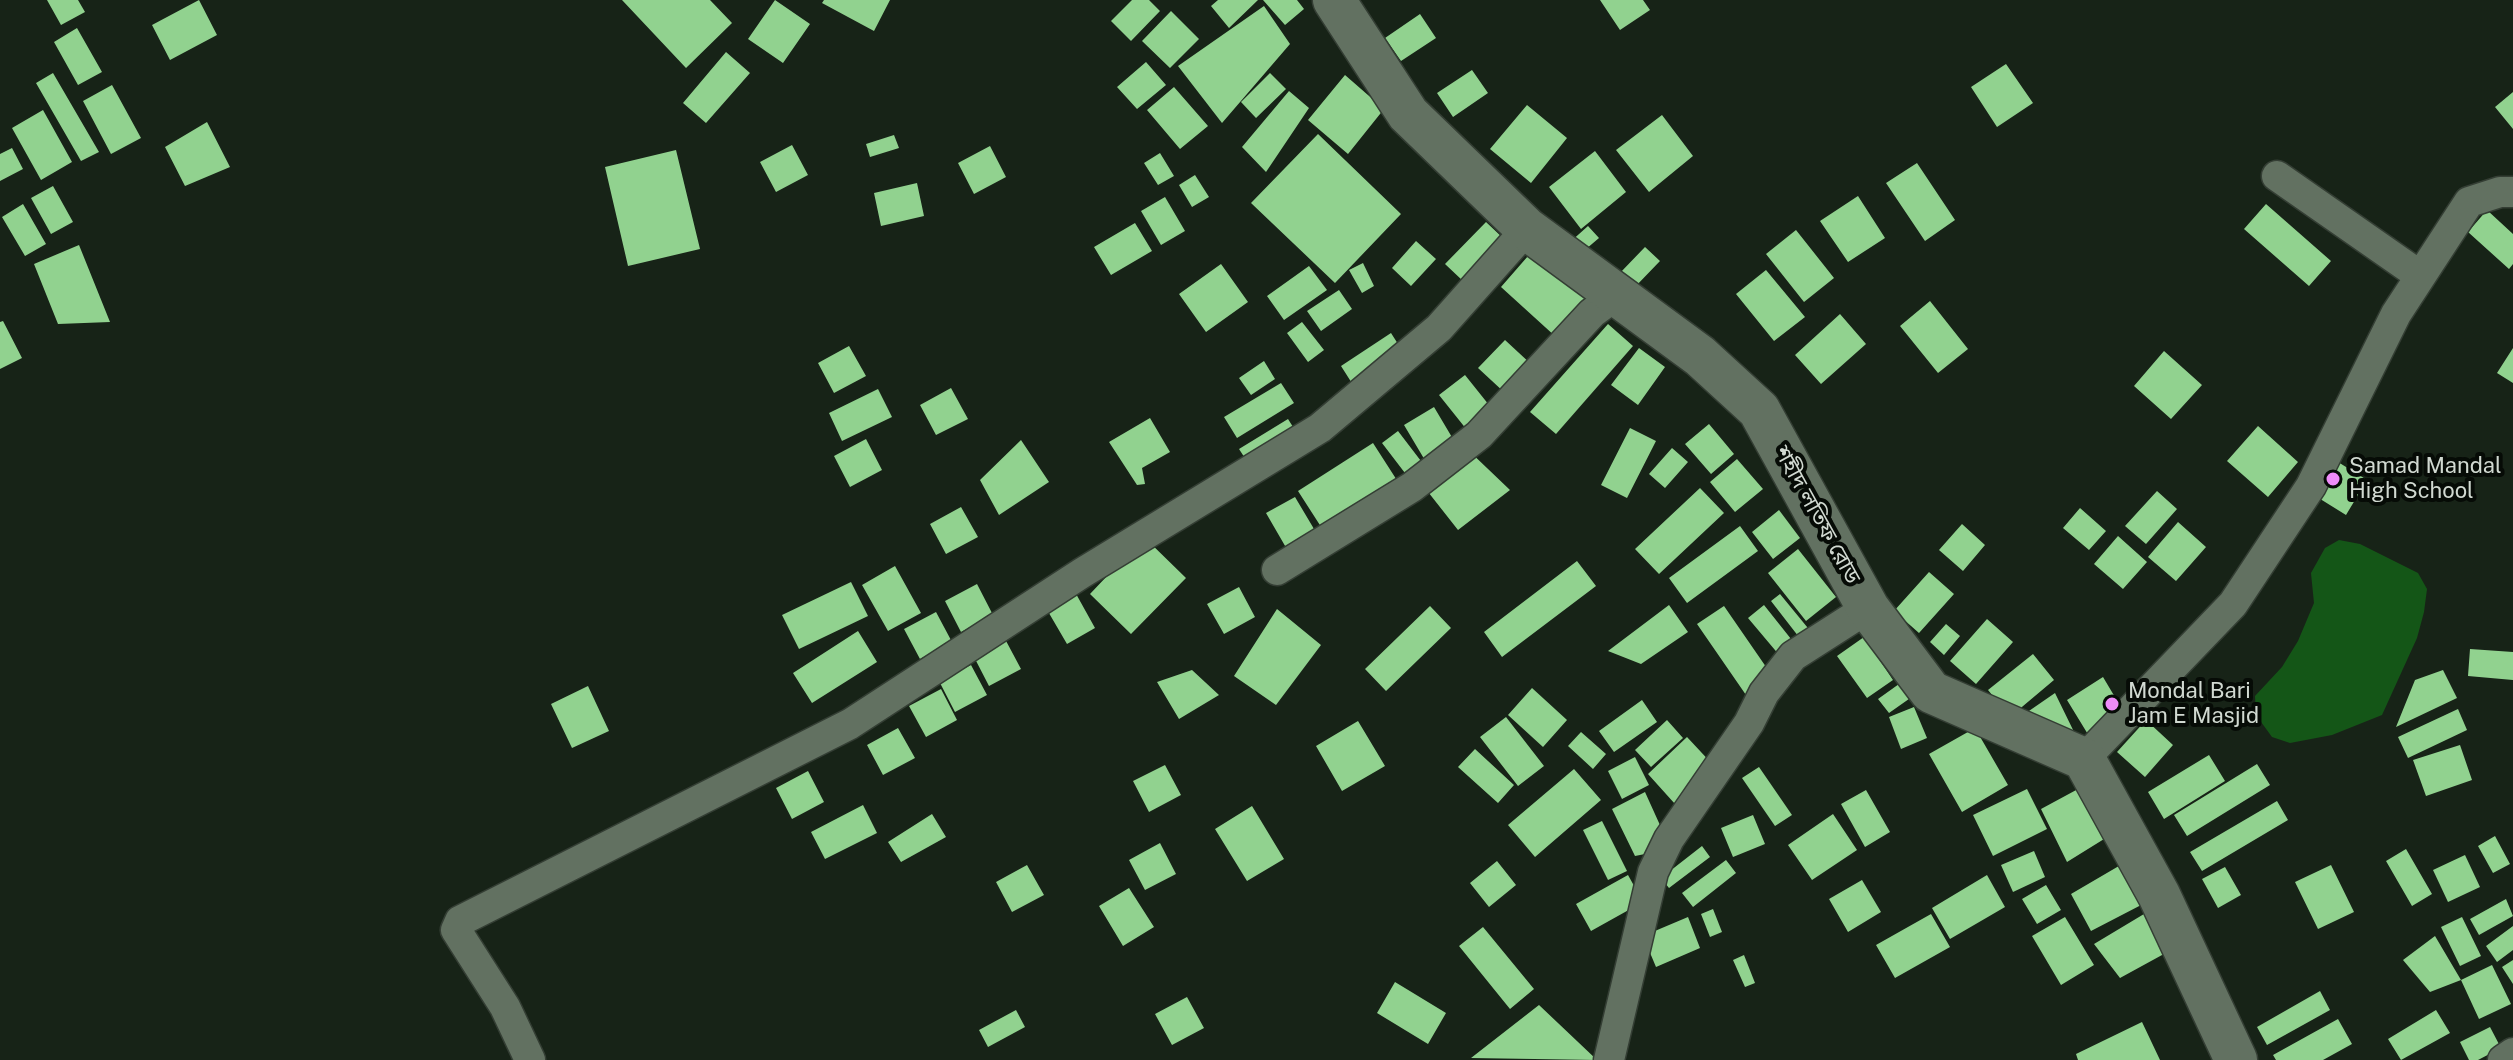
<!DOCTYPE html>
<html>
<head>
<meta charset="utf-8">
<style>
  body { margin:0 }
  canvas { display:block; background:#172317 }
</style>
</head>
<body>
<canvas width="2513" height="1060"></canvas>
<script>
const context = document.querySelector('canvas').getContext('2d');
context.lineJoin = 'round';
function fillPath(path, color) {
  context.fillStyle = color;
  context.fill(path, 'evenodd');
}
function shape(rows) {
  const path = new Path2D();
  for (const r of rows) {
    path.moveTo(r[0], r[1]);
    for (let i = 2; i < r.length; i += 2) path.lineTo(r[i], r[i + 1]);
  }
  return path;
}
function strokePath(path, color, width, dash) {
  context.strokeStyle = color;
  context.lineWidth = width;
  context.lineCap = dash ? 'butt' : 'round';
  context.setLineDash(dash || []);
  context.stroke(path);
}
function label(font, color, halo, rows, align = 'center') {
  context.font = font + ' "Public Sans","Noto Sans Bengali",sans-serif';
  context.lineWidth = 8;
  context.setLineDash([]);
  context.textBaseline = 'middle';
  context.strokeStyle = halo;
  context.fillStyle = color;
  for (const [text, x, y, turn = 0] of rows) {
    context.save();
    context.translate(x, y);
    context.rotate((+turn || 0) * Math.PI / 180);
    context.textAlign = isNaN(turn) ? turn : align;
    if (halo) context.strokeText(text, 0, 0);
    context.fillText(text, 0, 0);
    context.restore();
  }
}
fillPath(shape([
  [2339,540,2360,544,2418,573,2427,589,2424,612,2417,638,2382,715,2332,735,2290,743,2272,737,2256,715,2255,696,2282,667,2298,641,2314,603,2311,573,2325,548]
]), '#145617');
fillPath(shape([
  [47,0,78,0,85,12,61,25],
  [199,0,217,35,170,60,152,25],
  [622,0,710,0,732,23,686,68],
  [775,0,810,24,783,63,748,39],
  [824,0,890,0,874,31,822,3],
  [1132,0,1149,0,1160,11,1131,41,1111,21],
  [1218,0,1258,0,1229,28,1211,6],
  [1263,0,1297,0,1304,9,1285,25],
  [1600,0,1643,0,1650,10,1620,30],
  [1264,6,1290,44,1222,123,1178,66],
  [1171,11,1199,39,1170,68,1142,41],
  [1420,14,1436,38,1401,61,1385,38],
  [77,28,102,72,78,85,54,42],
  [726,52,750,73,706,123,683,103],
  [1146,62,1166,85,1137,109,1117,87],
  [2006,64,2033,103,1997,127,1971,87],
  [1472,70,1488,93,1453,117,1437,93],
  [53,73,99,152,81,161,36,83],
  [1270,73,1286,89,1256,118,1241,102],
  [1345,75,1384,109,1348,154,1308,120],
  [112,85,141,138,111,154,83,101],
  [1174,87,1208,126,1180,149,1147,110],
  [1289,91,1309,108,1266,172,1242,147],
  [2513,92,2513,129,2495,107],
  [1527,105,1567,138,1531,183,1490,149],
  [43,110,72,162,41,180,12,128],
  [1662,115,1693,156,1649,192,1616,150],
  [207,122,230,167,185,186,165,147],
  [1318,134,1401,214,1335,283,1251,203],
  [894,135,899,148,870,157,866,144],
  [792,145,808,175,776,192,760,162],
  [990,146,1006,177,974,194,958,163],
  [12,148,23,169,0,181,0,154],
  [676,150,700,249,628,266,605,167],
  [1595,151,1626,192,1581,229,1549,187],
  [1160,153,1174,176,1158,185,1144,163],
  [1917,163,1955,220,1925,241,1886,183],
  [1195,175,1209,197,1192,207,1179,185],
  [917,183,924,216,881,226,874,193],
  [53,186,73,222,51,234,31,198],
  [1858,196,1885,238,1848,262,1820,221],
  [1165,197,1185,231,1161,245,1141,211],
  [23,204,46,244,25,256,2,217],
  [2266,204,2331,261,2309,286,2244,229],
  [2487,210,2513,234,2513,264,2509,269,2468,232],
  [1486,222,1504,239,1463,281,1445,264],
  [1135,223,1152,251,1111,275,1094,247],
  [1588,226,1599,238,1579,255,1569,243],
  [1796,230,1834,278,1804,302,1766,254],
  [1416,241,1436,259,1411,286,1392,268],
  [79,245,110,322,58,324,34,264],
  [1645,247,1660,261,1634,288,1619,274],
  [1535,248,1591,299,1556,337,1501,287],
  [1363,263,1374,286,1362,293,1349,270],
  [1221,264,1248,302,1206,332,1179,294],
  [1309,266,1327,290,1284,320,1267,296],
  [1766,270,1805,317,1774,341,1736,294],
  [1339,290,1352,309,1321,331,1307,311],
  [1930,301,1968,349,1938,373,1900,326],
  [1840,314,1866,344,1821,384,1795,355],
  [3,321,22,358,0,369,0,322],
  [1302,322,1324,350,1308,362,1287,333],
  [1608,324,1633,346,1556,434,1530,412],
  [1391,333,1405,355,1355,388,1341,366],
  [1505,340,1532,365,1505,393,1478,368],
  [849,346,866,376,834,393,818,363],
  [1639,348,1665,367,1638,405,1611,385],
  [2513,348,2513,383,2497,373],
  [2164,351,2202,385,2171,419,2134,386],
  [1264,361,1275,379,1251,395,1239,378],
  [1465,375,1493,410,1467,430,1439,395],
  [1281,383,1294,403,1237,438,1224,417],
  [951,388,968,419,936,435,920,405],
  [878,389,892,417,842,441,829,413],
  [1434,407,1456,444,1426,462,1404,425],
  [1150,418,1170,452,1142,468,1145,484,1137,485,1109,442],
  [1288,419,1300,438,1252,469,1239,449],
  [1709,424,1734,454,1711,474,1685,444],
  [2258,426,2298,462,2268,497,2227,461],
  [1630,428,1656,441,1627,498,1601,485],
  [1398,431,1424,465,1408,477,1382,443],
  [866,439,882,470,850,487,834,456],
  [1021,440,1049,482,999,515,980,480],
  [1373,443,1400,485,1325,533,1298,491],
  [1465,447,1510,490,1458,530,1421,483],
  [1672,448,1688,462,1665,488,1649,474],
  [1737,459,1763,489,1735,512,1710,482],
  [2338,462,2367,480,2346,515,2317,497],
  [1700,488,1724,513,1659,574,1635,549],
  [2157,491,2177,509,2146,544,2125,526],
  [1295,497,1317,534,1288,551,1266,513],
  [961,507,978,537,946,554,930,524],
  [2080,508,2106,531,2089,550,2063,528],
  [1779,510,1800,538,1773,559,1752,532],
  [2178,522,2206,547,2176,581,2148,557],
  [1962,524,1985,545,1963,571,1939,550],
  [1740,526,1758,551,1687,603,1669,578],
  [2118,536,2147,562,2123,589,2094,564],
  [1144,537,1186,578,1131,634,1090,594],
  [1798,549,1836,597,1806,621,1768,573],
  [1577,561,1596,586,1502,657,1484,632],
  [895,566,921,613,888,631,862,585],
  [1929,572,1954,594,1919,633,1894,611],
  [851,582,868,616,799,649,782,615],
  [977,584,993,615,961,632,945,601],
  [1239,587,1255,617,1224,634,1207,604],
  [1075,592,1095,628,1067,644,1046,608],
  [1780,594,1812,633,1802,641,1771,601],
  [1669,605,1688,632,1641,664,1608,651],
  [1764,605,1795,644,1780,656,1748,618],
  [1430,606,1451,628,1386,691,1365,669],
  [1724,606,1773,677,1746,695,1697,624],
  [1277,609,1321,645,1276,705,1234,676],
  [936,612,952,642,920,659,904,629],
  [1987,619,2013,642,1976,684,1950,661],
  [1946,624,1960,636,1944,655,1930,642],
  [858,631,877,662,812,703,793,673],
  [1864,637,1893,680,1867,698,1837,656],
  [1005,639,1021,669,989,686,973,655],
  [2470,649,2513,652,2513,680,2468,676],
  [2033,654,2054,680,2010,717,1988,690],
  [971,665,987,695,955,712,939,681],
  [1192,670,1219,695,1179,719,1157,682],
  [2443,670,2457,698,2396,727,2415,680],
  [2103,677,2125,714,2089,736,2067,700],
  [1906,679,1916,694,1889,713,1878,699],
  [588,686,609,731,572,748,551,704],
  [1532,688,1567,720,1543,747,1508,715],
  [941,689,957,720,926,737,909,706],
  [2055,693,2076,736,2026,713],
  [1642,700,1657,722,1614,752,1599,731],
  [1914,707,1927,738,1901,749,1889,717],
  [2458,709,2467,730,2408,758,2398,737],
  [1506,717,1544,766,1518,786,1480,737],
  [1667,720,1683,738,1651,767,1635,750],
  [2146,720,2173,745,2145,777,2117,752],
  [1358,721,1385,766,1342,791,1316,746],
  [898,728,915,758,883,775,867,745],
  [1975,728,2008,785,1962,812,1929,754],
  [1581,732,1606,754,1593,769,1568,746],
  [1687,737,1715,767,1675,804,1648,774],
  [2460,745,2472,780,2426,796,2413,760],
  [1475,749,1514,785,1498,803,1458,767],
  [2209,755,2225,781,2164,819,2148,792],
  [1635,757,1649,785,1622,799,1608,771],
  [2257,764,2270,785,2187,836,2174,815],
  [1165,765,1181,795,1149,812,1133,781],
  [1759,767,1792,815,1775,826,1742,778],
  [1574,769,1601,800,1535,857,1508,825],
  [808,771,824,802,792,819,776,788],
  [2091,782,2117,831,2067,862,2041,809],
  [2027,789,2047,829,1993,856,1973,815],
  [1866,790,1890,832,1865,847,1841,804],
  [1645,792,1664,834,1650,853,1635,856,1612,809],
  [2277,801,2288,820,2202,871,2190,852],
  [863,805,877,833,825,859,811,832],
  [1252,806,1284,859,1247,881,1215,829],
  [932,814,946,837,901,862,888,842],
  [1833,814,1857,850,1812,880,1788,845],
  [1753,815,1765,844,1733,857,1721,828],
  [1602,821,1627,871,1608,880,1583,830],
  [2495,836,2510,864,2493,873,2478,846],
  [1160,843,1176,874,1145,890,1129,860],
  [1702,846,1710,857,1669,888,1661,878],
  [2406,849,2432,894,2412,906,2386,861],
  [2034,851,2045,877,2013,892,2001,865],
  [2465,855,2480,887,2448,902,2433,870],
  [1726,860,1736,873,1693,907,1682,893],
  [1497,861,1516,885,1489,907,1470,883],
  [2124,863,2145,903,2091,931,2071,894],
  [1027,865,1044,895,1012,912,996,882],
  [2331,865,2354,912,2318,929,2295,882],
  [2225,867,2241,895,2218,908,2202,879],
  [1628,875,1643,902,1591,931,1576,904],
  [1987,875,2005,907,1950,939,1932,908],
  [1862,880,1881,912,1848,932,1829,899],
  [2046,885,2061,910,2037,924,2022,899],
  [1129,888,1154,927,1123,946,1099,906],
  [2506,899,2513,916,2479,935,2470,919],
  [2154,908,2173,949,2120,978,2094,944],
  [1713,909,1722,932,1710,937,1701,914],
  [1931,914,1950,947,1895,978,1876,945],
  [1688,917,1700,948,1656,967,1643,936],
  [2065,917,2094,965,2061,985,2032,936],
  [2462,917,2481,956,2460,966,2441,927],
  [2513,926,2513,950,2497,962,2486,946],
  [1483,927,1534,989,1510,1009,1459,946],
  [2435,936,2461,980,2430,992,2403,960],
  [1744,955,1755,983,1745,987,1733,960],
  [2513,960,2513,984,2502,967],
  [2492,965,2511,1004,2479,1019,2461,980],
  [1395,982,1446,1013,1428,1044,1377,1013],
  [2320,991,2330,1010,2267,1045,2257,1027],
  [1187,997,1204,1028,1172,1045,1155,1014],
  [1539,1005,1597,1060,1471,1058],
  [1016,1010,1025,1027,988,1047,979,1030],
  [2436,1010,2450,1033,2401,1060,2388,1039],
  [2338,1019,2352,1044,2323,1060,2276,1060,2273,1055],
  [2142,1022,2160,1060,2078,1060,2076,1054],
  [2490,1027,2501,1048,2478,1060,2469,1060,2460,1042]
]), '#91d28f');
const street = shape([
  [2277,176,2419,275],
  [1277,570,1412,487,1479,435,1592,313,1619,293],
  [2084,759,2233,604,2311,486,2396,314,2469,202,2500,192,2513,192],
  [530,1060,505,1007,456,930,460,921,850,724,1082,573,1320,428,1439,328,1527,229],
  [1609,1060,1653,872,1669,839,1749,723,1764,693,1793,656,1868,608],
  [2503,1060,2513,1053]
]);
const secondary = shape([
  [1334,0,1408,114,1527,229,1700,356,1759,410,1868,608,1931,692,2084,759,2159,895,2236,1060]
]);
strokePath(street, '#343e34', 33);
strokePath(secondary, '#343e34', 45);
strokePath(street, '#627161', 30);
strokePath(secondary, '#627161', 42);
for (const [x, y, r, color] of [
  [2333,479,8,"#ee8cf8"],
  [2112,704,8,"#ee8cf8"]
]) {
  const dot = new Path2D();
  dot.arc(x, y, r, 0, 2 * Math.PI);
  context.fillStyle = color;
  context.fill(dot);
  strokePath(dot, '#060b06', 3);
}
label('22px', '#d1d9d1', '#060b06', [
  ["Samad Mandal",2349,466],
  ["High School",2349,491],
  ["Mondal Bari",2128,691],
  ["Jam E Masjid",2128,716]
], 'left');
label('22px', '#d1d9d1', '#060b06', [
  ["শহীদ লতিফ রোড",1817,515,61]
]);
</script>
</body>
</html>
